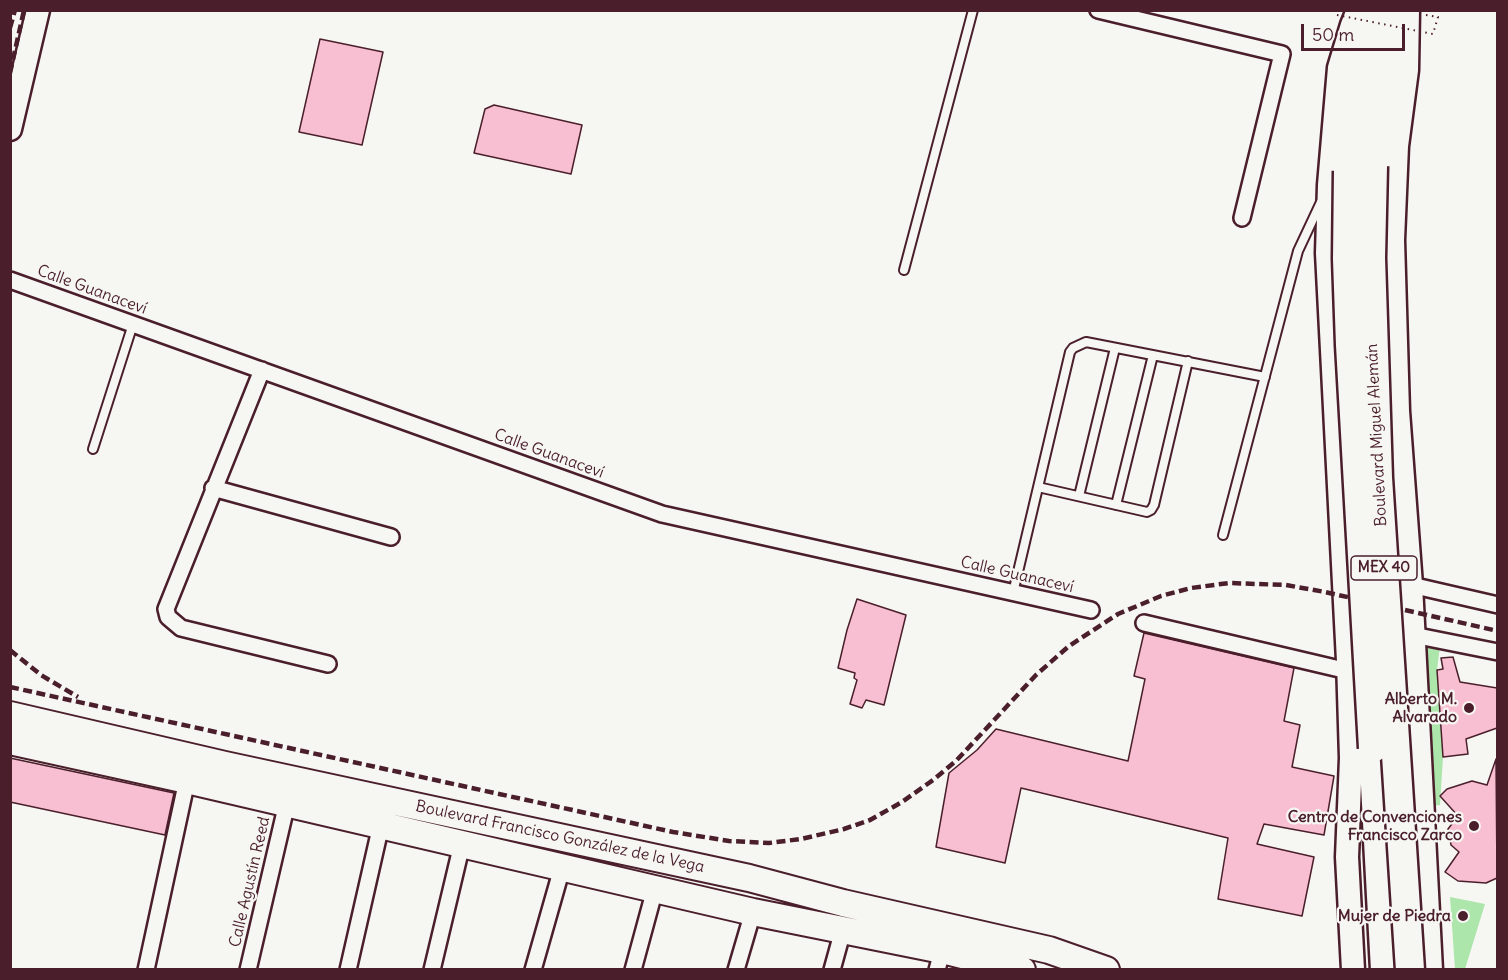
<!DOCTYPE html>
<html>
<head>
<meta charset="utf-8">
<style>
  body { margin:0 }
  #map { position:relative; width:1508px; height:980px; overflow:hidden; background:#f6f6f2; font-family:Delius,sans-serif }
  canvas { display:block }
  .frame { position:absolute; inset:0; border:12px solid #4a1f2b; pointer-events:none }
  .scale { position:absolute; left:1301px; top:24px; width:104px; height:27px; box-sizing:border-box; border:3px solid #4a1f2b; border-top:0; padding-left:8px; font-size:18px; line-height:21px; white-space:nowrap; color:#4a1f2b; -webkit-text-stroke:4px #f6f6f2; paint-order:stroke }
</style>
</head>
<body>
<div id="map">
<canvas width="1508" height="980"></canvas>
<div class="frame"></div>
<div class="scale">50 m</div>
</div>
<script>
const context = document.querySelector('canvas').getContext('2d');
context.lineJoin = 'round';
function fillPath(path, color) {
  context.fillStyle = color;
  context.fill(path, 'evenodd');
}
function shape(rows) {
  const path = new Path2D();
  for (const r of rows) {
    path.moveTo(r[0], r[1]);
    for (let i = 2; i < r.length; i += 2) path.lineTo(r[i], r[i + 1]);
  }
  return path;
}
function strokePath(path, color, width, dash) {
  context.strokeStyle = color;
  context.lineWidth = width;
  context.lineCap = dash ? 'butt' : 'round';
  context.setLineDash(dash || []);
  context.stroke(path);
}
function label(font, color, halo, rows, align = 'center') {
  context.font = font + ' Delius,sans-serif';
  context.lineWidth = 4.5;
  context.setLineDash([]);
  context.textBaseline = 'middle';
  context.strokeStyle = halo;
  context.fillStyle = color;
  for (const [text, x, y, turn = 0] of rows) {
    context.save();
    context.translate(x, y);
    context.rotate((+turn || 0) * Math.PI / 180);
    context.textAlign = isNaN(turn) ? turn : align;
    if (halo) context.strokeText(text, 0, 0);
    context.fillText(text, 0, 0);
    context.restore();
  }
}
fillPath(shape([
  [1416,638,1440,646,1437,670,1443,757,1440,805,1424,807],
  [1450,897,1485,904,1465,969,1455,969]
]), '#ace6ab');
const building = shape([
  [320,39,383,52,362,145,299,132,320,39],
  [494,105,582,125,571,174,474,153,485,109,494,105],
  [857,599,906,615,884,705,866,700,862,708,850,704,857,680,854,678,855,673,838,668,847,630,857,599],
  [1144,633,1294,668,1284,721,1300,725,1292,767,1334,776,1324,835,1264,824,1257,844,1314,857,1302,916,1218,899,1228,838,1021,788,1005,863,936,847,949,773,977,750,996,729,1128,761,1145,679,1134,676,1144,633],
  [1453,657,1460,682,1497,688,1497,728,1466,739,1468,754,1443,757,1437,670,1443,669,1441,658,1453,657],
  [10,758,174,793,165,835,10,802,10,758],
  [1496,759,1497,878,1486,883,1458,881,1445,872,1459,852,1451,845,1448,829,1458,816,1440,796,1447,789,1472,781,1487,785,1496,759]
]);
fillPath(building, '#f8bfd2');
strokePath(building, '#4a1f2b', 1.5);
const lane = shape([
  [904,270,973,10],
  [93,449,133,324],
  [1038,487,1147,512,1151,510,1154,505,1188,361],
  [1079,496,1115,348],
  [1116,505,1153,355],
  [1223,535,1298,251,1321,202],
  [1013,593,1070,352,1073,348,1086,342,1265,377]
]);
const street = shape([
  [1098,10,1282,54,1242,218],
  [10,280,662,514,1091,610],
  [262,370,166,609,168,617,181,628,328,664],
  [213,488,391,537],
  [1411,585,1498,605],
  [1144,623,1348,671],
  [1413,635,1498,652],
  [146,970,187,780],
  [248,970,287,803],
  [348,970,381,825],
  [432,970,462,844],
  [533,970,562,868],
  [633,970,655,889],
  [736,970,753,912],
  [832,970,843,930],
  [937,970,944,944]
]);
const secondary = shape([
  [1408,10,1407,70,1397,146,1393,240,1398,411,1411,585,1431,970],
  [10,129,38,10],
  [1353,970,1347,857,1351,758,1348,661,1327,253,1329,185,1339,68,1352,25,1358,10]
]);
const primary = shape([
  [10,715,225,765,749,878,843,903,1049,950,1106,970],
  [10,741,187,780,753,912,942,950,1022,970]
]);
const highway = shape([
  [1373,166,1397,10],
  [1348,171,1354,115,1372,10],
  [1373,748,1385,970]
]);
strokePath(lane, '#4a1f2b', 12);
strokePath(street, '#4a1f2b', 20);
strokePath(secondary, '#4a1f2b', 27);
strokePath(primary, '#4a1f2b', 30);
strokePath(highway, '#4a1f2b', 33);
strokePath(shape([
  [1426,15,1438,17,1433,34]
]), '#4a1f2b', 2, [1.5, 4.5]);
strokePath(lane, '#f6f6f2', 8);
strokePath(street, '#f6f6f2', 15);
strokePath(secondary, '#f6f6f2', 22);
strokePath(primary, '#f6f6f2', 26);
strokePath(highway, '#f6f6f2', 28);
strokePath(shape([
  [10,28,15,10],
  [10,73,24,10],
  [10,650,41,675,78,697],
  [10,687,673,832,729,841,769,843,801,839,844,829,870,820,902,802,933,780,956,761,1036,675,1069,646,1118,614,1161,596,1191,588,1229,583,1286,585,1325,592,1498,631]
]), '#4a1f2b', 4.5, [9, 4.5]);
const highwayBridge = shape([
  [1373,166,1371,258,1378,478,1410,970],
  [1348,171,1347,259,1350,345,1373,748]
]);
strokePath(highwayBridge, '#4a1f2b', 33, []);
strokePath(shape([
  [1337,15,1433,34]
]), '#4a1f2b', 2, [1.5, 4.5]);
strokePath(highwayBridge, '#f6f6f2', 28);
for (const [x, y, r, color] of [
  [1469,708,6,"#4a1f2b"],
  [1474,826,6,"#4a1f2b"],
  [1463,916,6,"#4a1f2b"]
]) {
  const dot = new Path2D();
  dot.arc(x, y, r, 0, 2 * Math.PI);
  context.fillStyle = color;
  context.fill(dot);
  strokePath(dot, '#f6f6f2', 2);
}
for (const [x, y, w] of [
  [1384,568,66]
]) {
  const box = new Path2D();
  box.roundRect(x - w / 2, y - 12, w, 24, 4.5);
  context.fillStyle = '#f6f6f2';
  context.fill(box);
  strokePath(box, '#4a1f2b', 1.5);
}
label('bold 15px', '#4a1f2b', null, [
  ["MEX 40",1384,568]
]);
label('16px', '#4a1f2b', '#f6f6f2', [
  ["Calle Guanaceví",92,290,20],
  ["Boulevard Miguel Alemán",1377,435,-93],
  ["Calle Guanaceví",549,454,20],
  ["Calle Guanaceví",1017,575,13],
  ["Boulevard Francisco González de la Vega",560,837,12],
  ["Calle Agustín Reed",250,882,-77]
]);
label('bold 16px', '#4a1f2b', '#f6f6f2', [
  ["Alberto M.",1457,699],
  ["Alvarado",1457,717],
  ["Centro de Convenciones",1462,817],
  ["Francisco Zarco",1462,835],
  ["Mujer de Piedra",1451,916]
], 'right');
</script>
</body>
</html>
